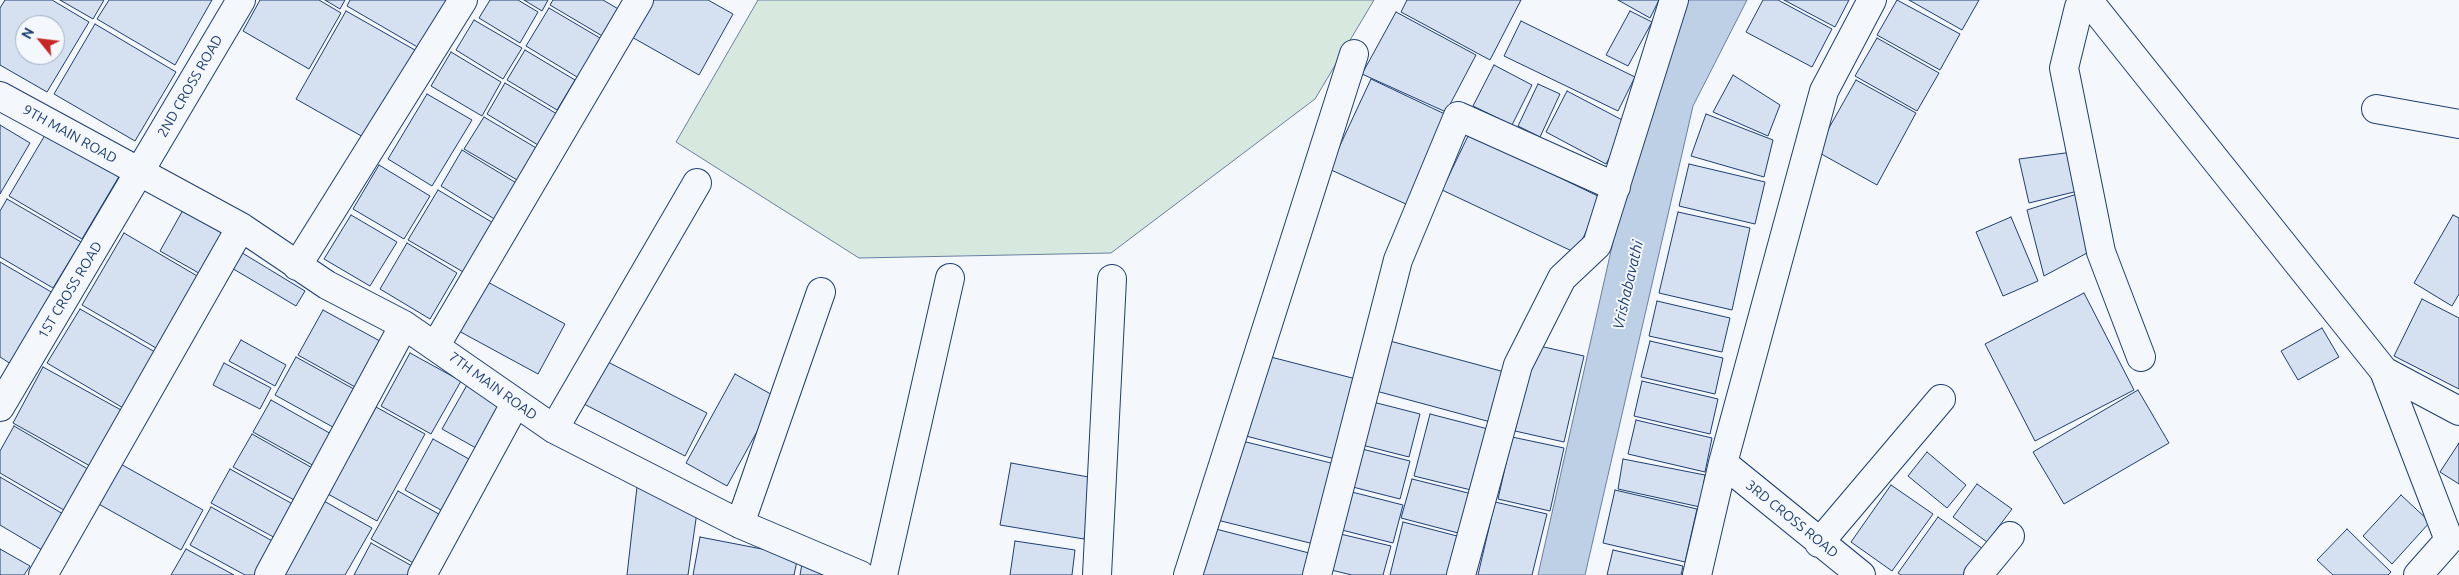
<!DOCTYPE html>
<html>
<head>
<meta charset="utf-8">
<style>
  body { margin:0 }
  #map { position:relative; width:2459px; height:575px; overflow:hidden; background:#f4f7fb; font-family:Ubuntu,sans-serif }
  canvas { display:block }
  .north { position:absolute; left:15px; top:15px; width:50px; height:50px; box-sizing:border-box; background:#f4f7fb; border:1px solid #9eadc5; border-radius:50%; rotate:299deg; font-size:14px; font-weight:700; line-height:20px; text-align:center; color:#1d3f73 }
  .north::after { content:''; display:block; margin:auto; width:18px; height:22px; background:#c62828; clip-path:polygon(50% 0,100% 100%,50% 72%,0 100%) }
</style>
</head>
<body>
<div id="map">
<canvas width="2459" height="575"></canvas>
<div class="north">N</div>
</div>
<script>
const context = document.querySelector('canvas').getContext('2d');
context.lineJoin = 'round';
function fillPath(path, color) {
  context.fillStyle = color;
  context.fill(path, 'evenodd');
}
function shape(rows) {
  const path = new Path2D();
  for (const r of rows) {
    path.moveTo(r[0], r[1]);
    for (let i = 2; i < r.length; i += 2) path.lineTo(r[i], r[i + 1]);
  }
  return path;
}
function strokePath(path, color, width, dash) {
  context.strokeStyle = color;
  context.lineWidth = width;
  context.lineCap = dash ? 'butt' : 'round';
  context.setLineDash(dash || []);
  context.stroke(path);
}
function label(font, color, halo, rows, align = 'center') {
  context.font = font + ' Ubuntu,sans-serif';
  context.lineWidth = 4;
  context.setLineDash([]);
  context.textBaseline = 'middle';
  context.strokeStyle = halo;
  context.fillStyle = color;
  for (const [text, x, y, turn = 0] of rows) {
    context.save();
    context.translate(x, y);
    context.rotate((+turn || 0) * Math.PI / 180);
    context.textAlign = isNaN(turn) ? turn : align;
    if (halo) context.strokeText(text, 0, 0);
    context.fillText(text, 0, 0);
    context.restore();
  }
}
const green = shape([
  [758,0,1374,0,1315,99,1111,253,859,258,676,142,758,0]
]);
fillPath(green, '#d7e8df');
strokePath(green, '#687fa3', 1);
const water = shape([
  [1687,0,1747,0,1693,106,1585,575,1538,575,1615,233,1687,0]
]);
fillPath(water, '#bed0e5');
strokePath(water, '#687fa3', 1);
const building = shape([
  [5,0,52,0,89,22,47,92,0,65,0,8,5,0],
  [25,25,55,25,55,55,25,55,25,25],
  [60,0,104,0,93,19,60,0],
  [109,0,212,0,175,65,97,19,109,0],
  [260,0,319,0,341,13,309,69,243,31,260,0],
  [325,0,345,0,340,9,325,0],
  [350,0,456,0,426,52,347,6,350,0],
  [490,0,518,0,538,12,520,43,479,18,490,0],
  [524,0,548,0,542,11,524,0],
  [553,0,603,0,620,10,604,37,550,5,553,0],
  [651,0,708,0,733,14,699,75,630,36,651,0],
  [1407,0,1521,0,1490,60,1401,12,1407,0],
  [1618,0,1659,0,1650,18,1618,0],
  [1763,0,1778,0,1832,29,1812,67,1746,32,1763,0],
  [1784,0,1849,0,1835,27,1784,0],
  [1897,0,1960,34,1940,70,1877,35,1897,0],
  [1909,0,1979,0,1962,30,1909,0],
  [549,8,605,41,582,80,526,46,549,8],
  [346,11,422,54,372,142,296,99,346,11],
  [1630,11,1652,22,1628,66,1606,55,1630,11],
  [1396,12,1476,55,1446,112,1362,74,1396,12],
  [474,20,522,48,503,79,456,50,474,20],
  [1521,21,1635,77,1618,111,1504,56,1521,21],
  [95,24,176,72,135,141,54,94,95,24],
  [1877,38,1939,73,1917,111,1855,76,1877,38],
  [525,50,575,80,557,110,507,80,525,50],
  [451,52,501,82,482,116,431,86,451,52],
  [1494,65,1532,85,1512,125,1473,106,1494,65],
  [1733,75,1780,105,1768,136,1713,112,1733,75],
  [1371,79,1449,116,1408,205,1329,169,1371,79],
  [1856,80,1916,113,1877,185,1816,151,1856,80],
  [505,83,557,114,538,145,487,114,505,83],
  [1538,84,1560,94,1540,137,1518,126,1538,84],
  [1567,91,1628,123,1606,164,1546,132,1567,91],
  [427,94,472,120,432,186,388,159,427,94],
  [1706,114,1773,140,1764,177,1691,156,1706,114],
  [484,117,538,149,519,181,464,149,484,117],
  [0,125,30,143,0,194,0,125],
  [48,130,121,173,82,239,9,196,48,130],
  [1469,134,1602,198,1576,253,1442,190,1469,134],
  [462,150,518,184,496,220,441,186,462,150],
  [2073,152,2078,191,2029,203,2019,159,2073,152],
  [1689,164,1765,182,1755,224,1679,206,1689,164],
  [379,165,430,196,404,239,353,209,379,165],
  [438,190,495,224,465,273,408,240,438,190],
  [2077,194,2087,253,2044,276,2027,210,2077,194],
  [7,199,81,242,53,288,0,257,0,211,7,199],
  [183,210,227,236,204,276,160,251,183,210],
  [1678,212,1750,228,1732,310,1659,293,1678,212],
  [351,215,397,242,370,286,324,259,351,215],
  [2453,215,2459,218,2459,294,2452,306,2414,283,2453,215],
  [2011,217,2038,281,2003,296,1976,232,2011,217],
  [124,233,204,280,163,352,82,305,124,233],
  [407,243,457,273,430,319,380,289,407,243],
  [239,251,305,291,296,306,230,267,239,251],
  [0,262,53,293,11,364,0,357,0,262],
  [484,280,565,324,538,374,457,330,484,280],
  [2084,293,2134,390,2035,441,1985,344,2084,293],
  [2422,299,2459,318,2459,389,2394,356,2422,299],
  [1657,301,1730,318,1722,352,1649,336,1657,301],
  [80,309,162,356,130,412,47,363,80,309],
  [323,310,389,346,364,392,298,355,323,310],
  [2322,328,2339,357,2298,380,2281,351,2322,328],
  [241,340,286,365,275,386,229,361,241,340],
  [1390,341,1512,374,1498,424,1376,391,1390,341],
  [1650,341,1723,358,1715,394,1641,377,1650,341],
  [1535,345,1584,356,1564,442,1515,431,1535,345],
  [410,353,461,381,431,434,381,406,410,353],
  [1263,355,1360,380,1339,460,1242,435,1263,355],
  [296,357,361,393,340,431,275,395,296,357],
  [606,361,707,413,685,456,584,404,606,361],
  [224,363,271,388,260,409,213,385,224,363],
  [43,367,121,410,90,466,13,423,43,367],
  [735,374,776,397,727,486,686,463,735,374],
  [1642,381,1718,399,1710,434,1634,416,1642,381],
  [467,385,500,403,476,448,442,429,467,385],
  [2138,390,2169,443,2064,504,2033,452,2138,390],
  [271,400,333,435,316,467,253,432,271,400],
  [1365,400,1420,414,1409,457,1354,443,1365,400],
  [376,407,425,434,377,521,328,494,376,407],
  [1430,414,1492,430,1475,491,1414,476,1430,414],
  [1636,420,1712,438,1705,472,1628,454,1636,420],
  [14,426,93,472,69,513,0,473,0,451,14,426],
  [252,434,316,470,298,502,233,467,252,434],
  [1512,437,1564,448,1550,511,1498,499,1512,437],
  [433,439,476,463,448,514,405,490,433,439],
  [1234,439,1335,464,1314,544,1209,518,1234,439],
  [2459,443,2459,484,2440,472,2459,443],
  [1354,447,1410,461,1400,499,1345,485,1354,447],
  [1927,452,1966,485,1947,508,1908,476,1927,452],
  [1623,459,1705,475,1700,507,1618,489,1623,459],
  [117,462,203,510,181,550,95,502,117,462],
  [1011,463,1094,478,1084,539,1000,525,1011,463],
  [230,469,298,507,279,540,211,503,230,469],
  [0,477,70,518,49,554,0,525,0,477],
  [1412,479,1472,494,1462,534,1401,518,1412,479],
  [1977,484,2012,509,1987,542,1953,517,1977,484],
  [1891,485,1933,514,1892,571,1851,542,1891,485],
  [637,487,697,512,688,575,627,575,637,487],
  [1344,490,1403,505,1393,543,1334,528,1344,490],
  [1615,490,1697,509,1685,562,1603,543,1615,490],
  [398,491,444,517,417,565,371,539,398,491],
  [2401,495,2430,522,2392,564,2363,536,2401,495],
  [322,500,372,528,345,575,285,575,282,573,322,500],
  [1495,502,1547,514,1532,575,1478,575,1495,502],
  [211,507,276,543,258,575,245,575,190,545,211,507],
  [1938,517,1983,549,1964,575,1901,575,1898,573,1938,517],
  [1403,522,1461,537,1451,575,1390,575,1403,522],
  [1208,527,1309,553,1303,575,1195,575,1208,527],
  [2347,529,2391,572,2388,575,2333,575,2317,560,2347,529],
  [1336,533,1391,546,1383,575,1352,575,1327,569,1336,533],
  [700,537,798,556,794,575,693,575,700,537],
  [1015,541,1075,550,1072,575,1010,575,1015,541],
  [371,543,421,571,418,575,354,575,371,543],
  [0,549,30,566,24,575,0,575,0,549],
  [186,549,234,575,171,575,186,549],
  [1613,550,1683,566,1681,575,1607,575,1613,550],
  [803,558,837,575,800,575,803,558]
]);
fillPath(building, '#d5e0f0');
strokePath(building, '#1d3f73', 1);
const minor = shape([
  [2086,0,2079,7,2064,68,2101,252,2141,357],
  [2088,0,2384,371,2449,540],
  [0,96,241,227,327,285,404,325,554,429,740,524,860,575],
  [2376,109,2459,124],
  [297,266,463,0],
  [436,345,639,0],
  [2384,371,2459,411],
  [0,407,241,0],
  [554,429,697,183],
  [1723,463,1861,575],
  [740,524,821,292],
  [1819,543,1941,399],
  [43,575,241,227],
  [269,575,404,325],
  [422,575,515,404],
  [883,575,950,278],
  [1097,575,1112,279],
  [1188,575,1354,54],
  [1317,575,1398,260,1458,116,1616,187],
  [1461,575,1518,365,1562,278,1597,245,1674,0],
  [1697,575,1723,463,1824,91,1872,0],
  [1978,575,2010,536],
  [2418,575,2449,540]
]);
strokePath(minor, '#1d3f73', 30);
strokePath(minor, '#f4f7fb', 28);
label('14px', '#1d3f73', '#f4f7fb', [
  ["2ND CROSS ROAD",190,86,-60],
  ["9TH MAIN ROAD",70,134,29],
  ["1ST CROSS ROAD",70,290,-59],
  ["7TH MAIN ROAD",493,386,36],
  ["3RD CROSS ROAD",1792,519,39]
]);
label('italic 15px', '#1d3f73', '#f4f7fb', [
  ["Vrishabavathi",1628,285,-77]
]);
</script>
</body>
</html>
